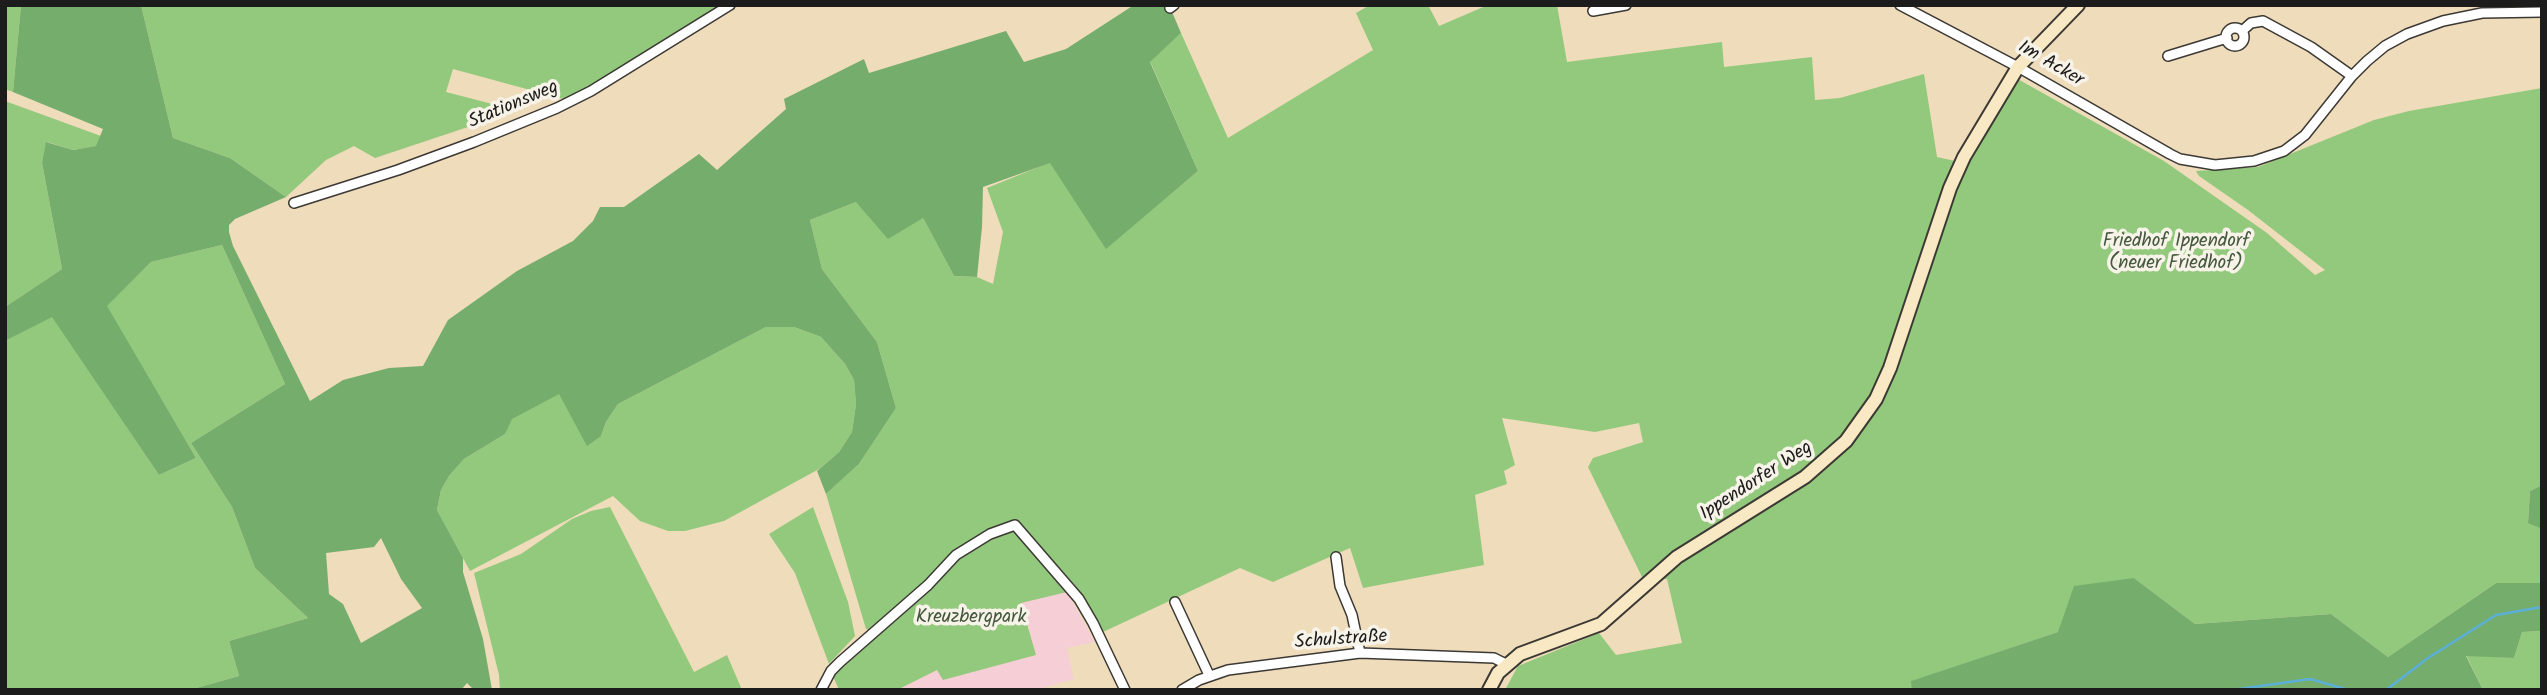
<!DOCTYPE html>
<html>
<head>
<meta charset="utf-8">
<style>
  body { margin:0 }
  #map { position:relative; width:2547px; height:695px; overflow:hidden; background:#efdcbb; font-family:Kalam,sans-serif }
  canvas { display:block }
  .frame { position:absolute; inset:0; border:7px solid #1c1c1c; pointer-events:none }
</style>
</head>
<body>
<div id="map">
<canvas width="2547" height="695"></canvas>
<div class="frame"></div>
</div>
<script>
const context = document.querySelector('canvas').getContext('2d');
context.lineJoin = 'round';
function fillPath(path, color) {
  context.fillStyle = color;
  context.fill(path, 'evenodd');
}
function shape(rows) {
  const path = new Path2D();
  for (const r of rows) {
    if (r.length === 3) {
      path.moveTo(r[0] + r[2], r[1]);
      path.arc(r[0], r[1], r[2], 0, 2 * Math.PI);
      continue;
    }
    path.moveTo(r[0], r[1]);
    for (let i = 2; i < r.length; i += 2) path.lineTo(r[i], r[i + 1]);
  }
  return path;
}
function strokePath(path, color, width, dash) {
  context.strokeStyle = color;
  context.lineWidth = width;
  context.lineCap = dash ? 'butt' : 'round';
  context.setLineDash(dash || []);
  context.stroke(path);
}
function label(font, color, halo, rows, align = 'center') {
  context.font = font + ' Kalam,sans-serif';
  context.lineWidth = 7;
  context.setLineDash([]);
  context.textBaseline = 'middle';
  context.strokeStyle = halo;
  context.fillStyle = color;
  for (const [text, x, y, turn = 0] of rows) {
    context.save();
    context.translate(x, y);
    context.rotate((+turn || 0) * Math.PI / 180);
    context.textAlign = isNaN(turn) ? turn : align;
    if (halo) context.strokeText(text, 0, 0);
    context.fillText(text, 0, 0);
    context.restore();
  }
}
fillPath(shape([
  [1067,592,1095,642,1067,648,1074,679,1043,688,1043,690,897,690,937,670,1036,655,1021,602]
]), '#f6cfd6');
fillPath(shape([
  [5,5,21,5,13,92,5,89],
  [141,5,723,5,567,100,453,69,446,92,500,106,483,122,375,158,354,146,326,160,286,197,230,158,173,138],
  [1370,5,1428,5,1439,26,1488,5,1557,5,1567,62,1722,42,1724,67,1812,57,1815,100,1840,98,1924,74,1937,157,1955,161,2007,73,2164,161,2267,233,2315,275,2325,270,2248,210,2199,176,2196,171,2258,167,2374,120,2409,111,2542,88,2542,485,2530,491,2528,522,2542,529,2542,583,2496,583,2388,657,2331,614,2195,624,2134,578,2058,632,1912,681,1912,690,1505,690,1518,666,1599,633,1616,655,1682,643,1667,579,1643,579,1588,467,1593,458,1643,442,1639,423,1595,432,1502,418,1515,465,1504,471,1507,484,1475,495,1484,565,1363,588,1350,548,1273,582,1240,568,1103,632,1074,584,1017,521,988,532,871,631,866,629,826,494,859,464,896,408,877,342,822,269,810,220,856,202,923,218,954,276,977,277,993,284,1003,232,987,188,1051,162,1106,248,1198,171,1150,61,1181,33,1228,138,1373,50,1356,13],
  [5,101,101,136,97,146,73,150,47,142,42,163,62,269,5,307],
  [222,245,285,384,191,443,232,507,255,568,308,618,229,641,239,676,189,690,5,690,5,341,52,316,159,475,196,458,106,306,151,262],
  [766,327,794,327,821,337,845,364,854,380,856,404,852,432,839,452,819,469,724,521,685,531,668,531,640,521,613,496,470,571,437,510,441,490,449,476,464,459,505,434,511,418,560,392,601,436,606,422,618,404],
  [610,507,694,672,727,655,742,690,500,690,499,675,474,573,521,554,572,519,591,511],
  [813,507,848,602,855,636,829,664,795,573,769,534],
  [1014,528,1067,592,1021,603,1036,655,943,680,937,670,897,690,839,690,833,676,839,668,931,586,957,557,992,536],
  [2542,631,2542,690,2483,690,2466,655,2514,658,2522,632]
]), '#92c97c');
fillPath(shape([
  [21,5,141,5,173,138,230,158,286,197,235,219,229,225,229,232,233,246,310,401,343,380,389,368,423,366,448,320,517,271,573,241,593,221,600,207,624,207,699,154,717,170,786,109,784,99,864,59,869,73,1006,31,1024,62,1066,49,1134,5,1169,5,1181,33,1150,62,1198,171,1106,249,1050,163,983,187,982,227,977,277,954,276,923,218,888,239,856,202,810,220,822,269,877,342,896,408,859,464,826,494,817,471,839,452,852,432,856,404,854,380,845,364,821,337,794,327,766,327,618,404,606,422,601,436,587,446,559,394,512,419,505,434,464,459,449,476,441,490,437,510,463,558,463,572,483,639,492,690,474,690,467,683,461,690,189,690,239,676,229,641,308,618,255,568,232,507,191,443,285,384,222,245,151,262,107,306,196,458,159,475,52,317,5,341,5,307,62,269,42,163,46,142,73,150,96,146,103,129,13,92],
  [381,538,401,579,422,608,361,643,343,604,329,594,326,553,374,547],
  [2542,485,2542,529,2528,523,2530,491],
  [2134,578,2195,624,2331,614,2388,657,2496,583,2542,583,2542,631,2522,632,2514,658,2466,656,2483,690,1912,690,1911,681,2058,632,2074,586]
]), '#75ad6c');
strokePath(shape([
  [2232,690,2310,679,2349,690],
  [2386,690,2428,658,2496,615,2542,607]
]), '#5cafd7', 2.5);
const street = shape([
  [1900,5,2018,67,2170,154,2180,159,2215,165,2254,161,2284,151,2305,135,2352,76,2367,61,2385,46,2407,34,2443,21,2482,13,2542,12],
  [1170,8,1174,5],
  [1593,11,1626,5],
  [2235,37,9],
  [2242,31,2251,23,2263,21,2311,47,2352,76],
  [2168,56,2227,38],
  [294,203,398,170,474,142,557,108,591,91,730,5],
  [1336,557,1340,586,1352,615,1360,653],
  [1175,602,1209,675],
  [821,690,831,671,840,662,928,585,956,555,990,534,1015,525,1079,599,1093,623,1125,690],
  [1182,690,1199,680,1228,670,1360,653,1494,658,1506,664]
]);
const secondary = shape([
  [1489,690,1498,673,1520,654,1601,624,1677,557,1805,477,1846,441,1876,399,1890,368,1950,188,1964,157,2018,67,2078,5]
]);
strokePath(street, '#3c3934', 12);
strokePath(secondary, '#3c3934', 16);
strokePath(street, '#fff', 9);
strokePath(secondary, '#f8e8c3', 12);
label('19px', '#1c1c1c', '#f7f3e8', [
  ["Im Acker",2050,65,30],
  ["Stationsweg",514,106,-23],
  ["Ippendorfer Weg",1757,482,-33],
  ["Schulstraße",1341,641,-4]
]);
label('19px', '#45593e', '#f7f3e8', [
  ["Friedhof Ippendorf",2176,243],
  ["(neuer Friedhof)",2176,265],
  ["Kreuzbergpark",971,619]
]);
</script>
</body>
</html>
